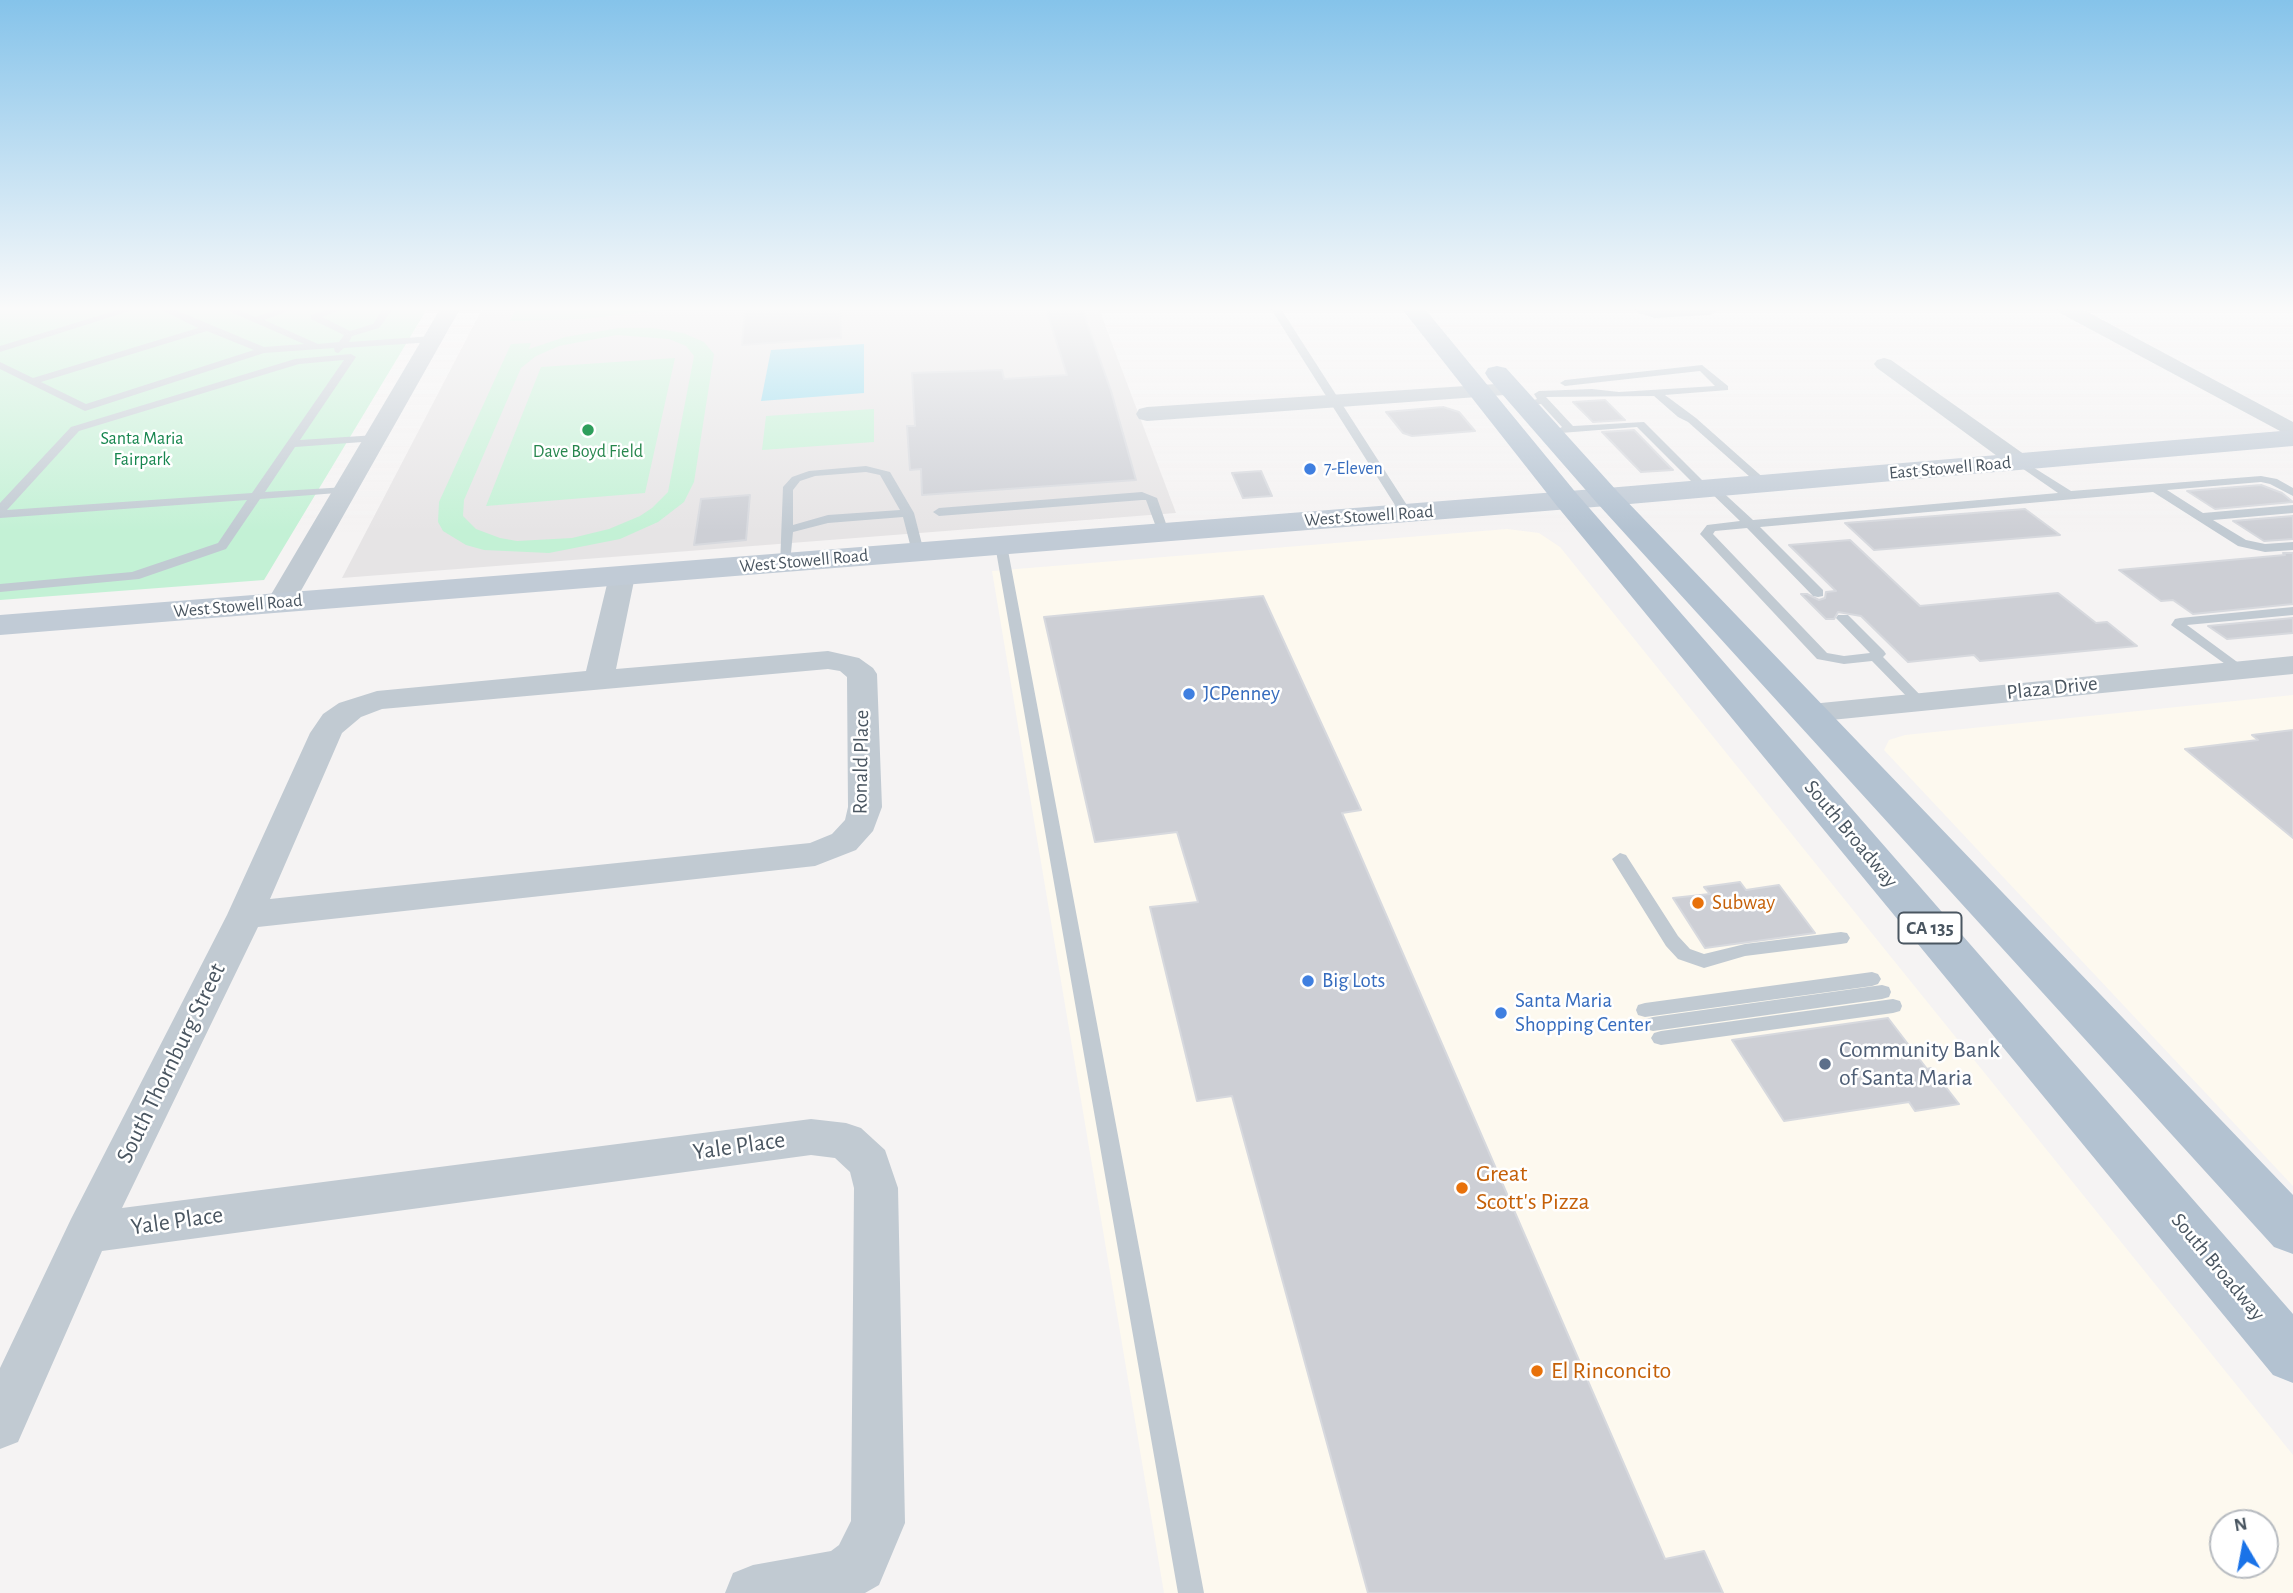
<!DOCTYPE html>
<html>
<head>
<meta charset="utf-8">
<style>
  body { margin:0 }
  #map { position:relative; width:2293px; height:1593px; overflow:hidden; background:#f5f3f3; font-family:"Alegreya Sans",sans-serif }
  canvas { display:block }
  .north { position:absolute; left:2209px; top:1509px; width:70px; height:70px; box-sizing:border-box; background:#fff; border:2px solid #b7bbc0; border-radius:50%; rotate:350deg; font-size:19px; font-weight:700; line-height:28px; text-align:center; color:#4a5661 }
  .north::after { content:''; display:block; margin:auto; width:24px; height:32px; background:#1a73e8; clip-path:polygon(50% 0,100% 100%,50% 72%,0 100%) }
</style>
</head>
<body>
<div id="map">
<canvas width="2293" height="1593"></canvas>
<div class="north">N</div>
</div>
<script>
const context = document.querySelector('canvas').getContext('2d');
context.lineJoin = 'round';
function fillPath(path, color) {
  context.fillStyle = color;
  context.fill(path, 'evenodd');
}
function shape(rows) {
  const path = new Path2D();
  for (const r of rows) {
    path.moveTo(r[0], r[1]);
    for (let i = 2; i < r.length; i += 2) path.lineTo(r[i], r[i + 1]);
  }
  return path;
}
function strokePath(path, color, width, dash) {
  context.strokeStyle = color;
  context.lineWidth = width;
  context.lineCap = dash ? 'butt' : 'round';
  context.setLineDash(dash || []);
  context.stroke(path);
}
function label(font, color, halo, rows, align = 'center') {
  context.font = font + ' "Alegreya Sans",sans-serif';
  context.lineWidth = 5;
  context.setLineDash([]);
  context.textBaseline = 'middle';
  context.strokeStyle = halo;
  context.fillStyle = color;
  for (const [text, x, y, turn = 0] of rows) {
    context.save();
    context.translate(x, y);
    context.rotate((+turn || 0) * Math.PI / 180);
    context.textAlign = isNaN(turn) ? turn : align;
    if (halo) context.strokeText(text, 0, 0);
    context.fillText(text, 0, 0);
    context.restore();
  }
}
fillPath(shape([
  [1507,529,1539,533,1560,547,2293,1455,2293,1593,1164,1593,992,571],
  [2223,1523,2265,1523,2265,1565,2223,1565],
  [2293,695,2293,1186,1884,750,1889,740,1905,735]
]), '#fdf9ef');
fillPath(shape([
  [482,309,1099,309,1176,513,342,578]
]), '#e6e4e5');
fillPath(shape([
  [0,309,427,309,264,580,0,600],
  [516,309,672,309,583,319,510,321],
  [619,328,653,328,683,333,704,342,714,354,694,482,684,502,658,522,620,539,549,553,484,550,466,545,443,531,438,522,439,502,511,344,531,343,529,349,565,337],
  [617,335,669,339,686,346,694,356,668,492,652,508,640,516,609,529,572,538,517,541,500,538,476,529,463,516,464,500,521,368,536,356,559,346],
  [675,358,645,493,486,506,541,367],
  [874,409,874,442,762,450,766,416]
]), '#c3f1d5');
fillPath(shape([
  [864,344,864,393,761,401,771,350]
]), '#90daee');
const building = shape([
  [745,309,840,309,841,338,742,345,745,309],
  [1046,309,1082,309,1111,391,1136,480,922,495,921,469,910,470,907,426,915,426,912,373,1002,370,1004,379,1067,375,1046,309],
  [1605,400,1625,420,1593,422,1573,402,1605,400],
  [1443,407,1459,412,1475,431,1412,436,1403,433,1386,412,1443,407],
  [1634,430,1673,470,1641,472,1602,432,1634,430],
  [1261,471,1272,496,1243,498,1232,473,1261,471],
  [2261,485,2282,493,2293,502,2215,509,2187,491,2261,485],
  [750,495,746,540,694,545,701,499,750,495],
  [2025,509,2060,535,1874,550,1845,523,2025,509],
  [2293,516,2293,539,2264,541,2233,521,2293,516],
  [1850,540,1920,606,2058,593,2096,623,2107,622,2137,646,1980,661,1974,655,1908,662,1861,616,1838,612,1834,619,1826,619,1801,594,1807,594,1819,600,1825,598,1826,592,1836,591,1789,545,1850,540],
  [2283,553,2293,553,2293,604,2193,614,2173,600,2161,601,2119,570,2285,555,2283,553],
  [1263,596,1361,810,1342,813,1665,1559,1704,1551,1723,1593,1368,1593,1232,1096,1197,1101,1150,907,1198,902,1177,832,1095,842,1044,617,1263,596],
  [2293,618,2293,633,2227,639,2208,626,2293,618],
  [2293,730,2293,838,2185,749,2258,740,2252,735,2293,730],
  [1740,882,1746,890,1779,885,1815,933,1705,948,1673,898,1710,894,1704,887,1740,882],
  [1888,1018,1927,1069,1931,1068,1959,1104,1915,1111,1909,1102,1784,1121,1732,1040,1888,1018]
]);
fillPath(building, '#cdcfd5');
strokePath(building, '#d7d9de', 2);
fillPath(shape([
  [121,309,136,309,0,352,0,346,121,309],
  [160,309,173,309,264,347,304,344,224,309,237,309,255,317,280,309,294,309,264,320,318,344,339,342,344,335,311,319,311,315,330,309,344,309,322,317,350,331,373,324,383,309,393,309,379,328,352,336,349,342,433,336,438,339,433,342,344,348,338,353,335,352,334,348,264,353,85,411,0,369,0,362,33,378,198,328,160,309],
  [207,331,254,350,86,404,41,382,207,331],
  [1271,309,1281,309,1412,513,1410,516,1402,516,1400,513,1271,309],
  [351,354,356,357,300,440,376,435,381,438,376,441,295,447,265,492,346,487,350,488,350,492,260,499,226,549,139,579,0,592,0,584,132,572,218,543,247,500,0,518,0,503,71,427,295,359,351,354],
  [344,360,252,493,7,510,79,431,299,364,344,360],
  [1702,365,1728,386,1728,390,1665,395,1696,418,1767,481,1767,485,1759,485,1688,422,1678,417,1654,396,1546,397,1573,426,1644,422,1708,486,1716,486,1753,520,2058,493,2016,464,2016,460,2020,459,2071,491,2261,476,2277,479,2293,488,2293,496,2270,484,2261,482,2167,490,2203,513,2293,505,2293,513,2213,520,2246,540,2265,544,2293,542,2293,550,2265,552,2238,546,2153,492,1760,527,1823,590,1823,596,1818,597,1813,596,1747,528,1715,531,1713,534,1827,653,1844,656,1870,653,1836,618,1838,615,1848,615,1884,651,1886,654,1883,657,1927,702,1925,705,1915,705,1872,661,1844,664,1817,659,1700,534,1707,525,1740,521,1709,491,1701,491,1637,427,1561,433,1556,430,1562,427,1541,404,1533,405,1528,402,1537,399,1534,394,1539,391,1592,389,1619,392,1715,386,1700,371,1565,386,1560,383,1565,380,1702,365],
  [866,466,890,472,914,513,924,552,922,555,914,555,912,552,903,517,828,523,793,532,790,563,788,566,780,566,783,487,792,477,809,471,866,466],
  [866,472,880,475,900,510,828,515,793,525,793,490,800,481,815,476,866,472],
  [1142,492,1157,498,1169,532,1167,535,1159,535,1146,500,1142,500,939,516,933,512,939,508,1142,492],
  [1001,541,1007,545,1204,1593,1178,1593,995,545,1001,541],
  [2293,607,2293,615,2187,625,2244,667,2246,670,2239,674,2171,625,2175,619,2180,618,2293,607],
  [1620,853,1626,855,1678,936,1690,949,1704,954,1745,944,1841,932,1847,933,1850,938,1847,943,1841,944,1745,956,1704,968,1678,959,1666,946,1612,859,1620,853],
  [1872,972,1878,974,1881,979,1878,984,1872,986,1645,1017,1638,1015,1636,1010,1638,1005,1645,1003,1872,972],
  [1882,985,1889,987,1891,992,1889,997,1882,999,1653,1031,1646,1029,1644,1024,1646,1019,1653,1017,1882,985],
  [1893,999,1900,1001,1902,1006,1900,1011,1893,1013,1661,1045,1654,1043,1651,1038,1654,1033,1661,1031,1893,999]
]), '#c1cad2');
fillPath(shape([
  [440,309,460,309,294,603,290,609,280,611,270,609,266,603,440,309],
  [1635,309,1720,309,1710,315,1655,318,1638,313,1635,309],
  [2057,309,2082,309,2293,422,2293,438,2060,313,2057,309],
  [1884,358,1891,360,2028,457,2032,462,2028,467,2012,467,1877,368,1874,364,1877,360,1884,358],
  [1511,383,1519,384,1522,389,1519,394,1147,421,1139,419,1136,414,1139,409,1147,407,1511,383],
  [622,568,632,570,635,576,616,669,828,651,859,658,873,668,877,674,882,807,873,831,856,850,815,866,258,927,122,1208,811,1119,846,1123,861,1128,885,1150,898,1188,905,1523,879,1585,865,1593,725,1593,733,1573,753,1565,831,1551,839,1545,851,1521,854,1188,850,1172,835,1158,811,1155,102,1251,18,1442,0,1449,0,1368,71,1219,227,915,310,733,323,714,339,703,377,691,586,671,609,576,612,570,622,568],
  [828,669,840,671,847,677,848,807,845,820,832,834,810,843,270,899,342,733,361,717,382,709,828,669],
  [2293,656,2293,674,1811,722,1800,720,1796,713,1800,706,1811,704,2293,656]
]), '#c1cad2');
fillPath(shape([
  [2293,430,2293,446,1607,506,0,635,0,615,1607,488,2293,430]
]), '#c1cbd6');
fillPath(shape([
  [1402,309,1425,309,1577,494,2293,1314,2293,1383,2273,1375,1557,506,1402,309],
  [1497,366,1506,368,1617,491,2293,1195,2293,1254,2274,1247,1597,503,1488,378,1485,373,1488,368,1497,366]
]), '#b3c2d1');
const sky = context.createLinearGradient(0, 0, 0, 532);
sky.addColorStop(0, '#85c3ea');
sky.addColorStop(0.58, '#fafafa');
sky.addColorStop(1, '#fafafa00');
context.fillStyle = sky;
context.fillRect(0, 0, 2293, 532);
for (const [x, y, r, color] of [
  [588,430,7,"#2e9e5b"],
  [1310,469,7,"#3f7fe0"],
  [1189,694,7,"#3f7fe0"],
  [1698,903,7,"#e8710a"],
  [1308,981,7,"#3f7fe0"],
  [1501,1013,7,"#3f7fe0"],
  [1825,1064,7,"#5c6f8a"],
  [1462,1188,7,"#e8710a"],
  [1537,1371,7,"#e8710a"]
]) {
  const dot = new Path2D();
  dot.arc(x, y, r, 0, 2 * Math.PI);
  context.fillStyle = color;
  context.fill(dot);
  strokePath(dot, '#fff', 2.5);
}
label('18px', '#17864f', '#fff', [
  ["Santa Maria",142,439],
  ["Fairpark",142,460]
]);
label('18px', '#27864d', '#fff', [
  ["Dave Boyd Field",588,452]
]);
label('18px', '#4a5661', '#fff', [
  ["East Stowell Road",1950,468,-5],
  ["West Stowell Road",1369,516,-4],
  ["West Stowell Road",804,561,-5],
  ["West Stowell Road",238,606,-5]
]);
label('18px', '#366cbe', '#fff', [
  ["7-Eleven",1324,469]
], 'left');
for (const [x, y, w] of [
  [1930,928,63]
]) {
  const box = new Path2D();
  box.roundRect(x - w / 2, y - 15.5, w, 31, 5);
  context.fillStyle = '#fff';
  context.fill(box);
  strokePath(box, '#4a5661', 2);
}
label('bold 19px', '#4a5661', null, [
  ["CA 135",1930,928]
]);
label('21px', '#4a5661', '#fff', [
  ["Plaza Drive",2052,688,-6],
  ["Ronald Place",861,762,-89],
  ["South Broadway",1851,834,50],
  ["South Broadway",2218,1267,50]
]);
label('21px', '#366cbe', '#fff', [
  ["JCPenney",1203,694],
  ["Big Lots",1322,981],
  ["Santa Maria",1515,1001],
  ["Shopping Center",1515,1025]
], 'left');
label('21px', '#c56008', '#fff', [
  ["Subway",1712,903]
], 'left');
label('24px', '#4e5e75', '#fff', [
  ["Community Bank",1839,1050],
  ["of Santa Maria",1839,1078]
], 'left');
label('24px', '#4a5661', '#fff', [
  ["South Thornburg Street",171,1063,-64],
  ["Yale Place",739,1146,-8],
  ["Yale Place",177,1221,-8]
]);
label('24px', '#c56008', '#fff', [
  ["Great",1476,1174],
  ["Scott's Pizza",1476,1202],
  ["El Rinconcito",1551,1371]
], 'left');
</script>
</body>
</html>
